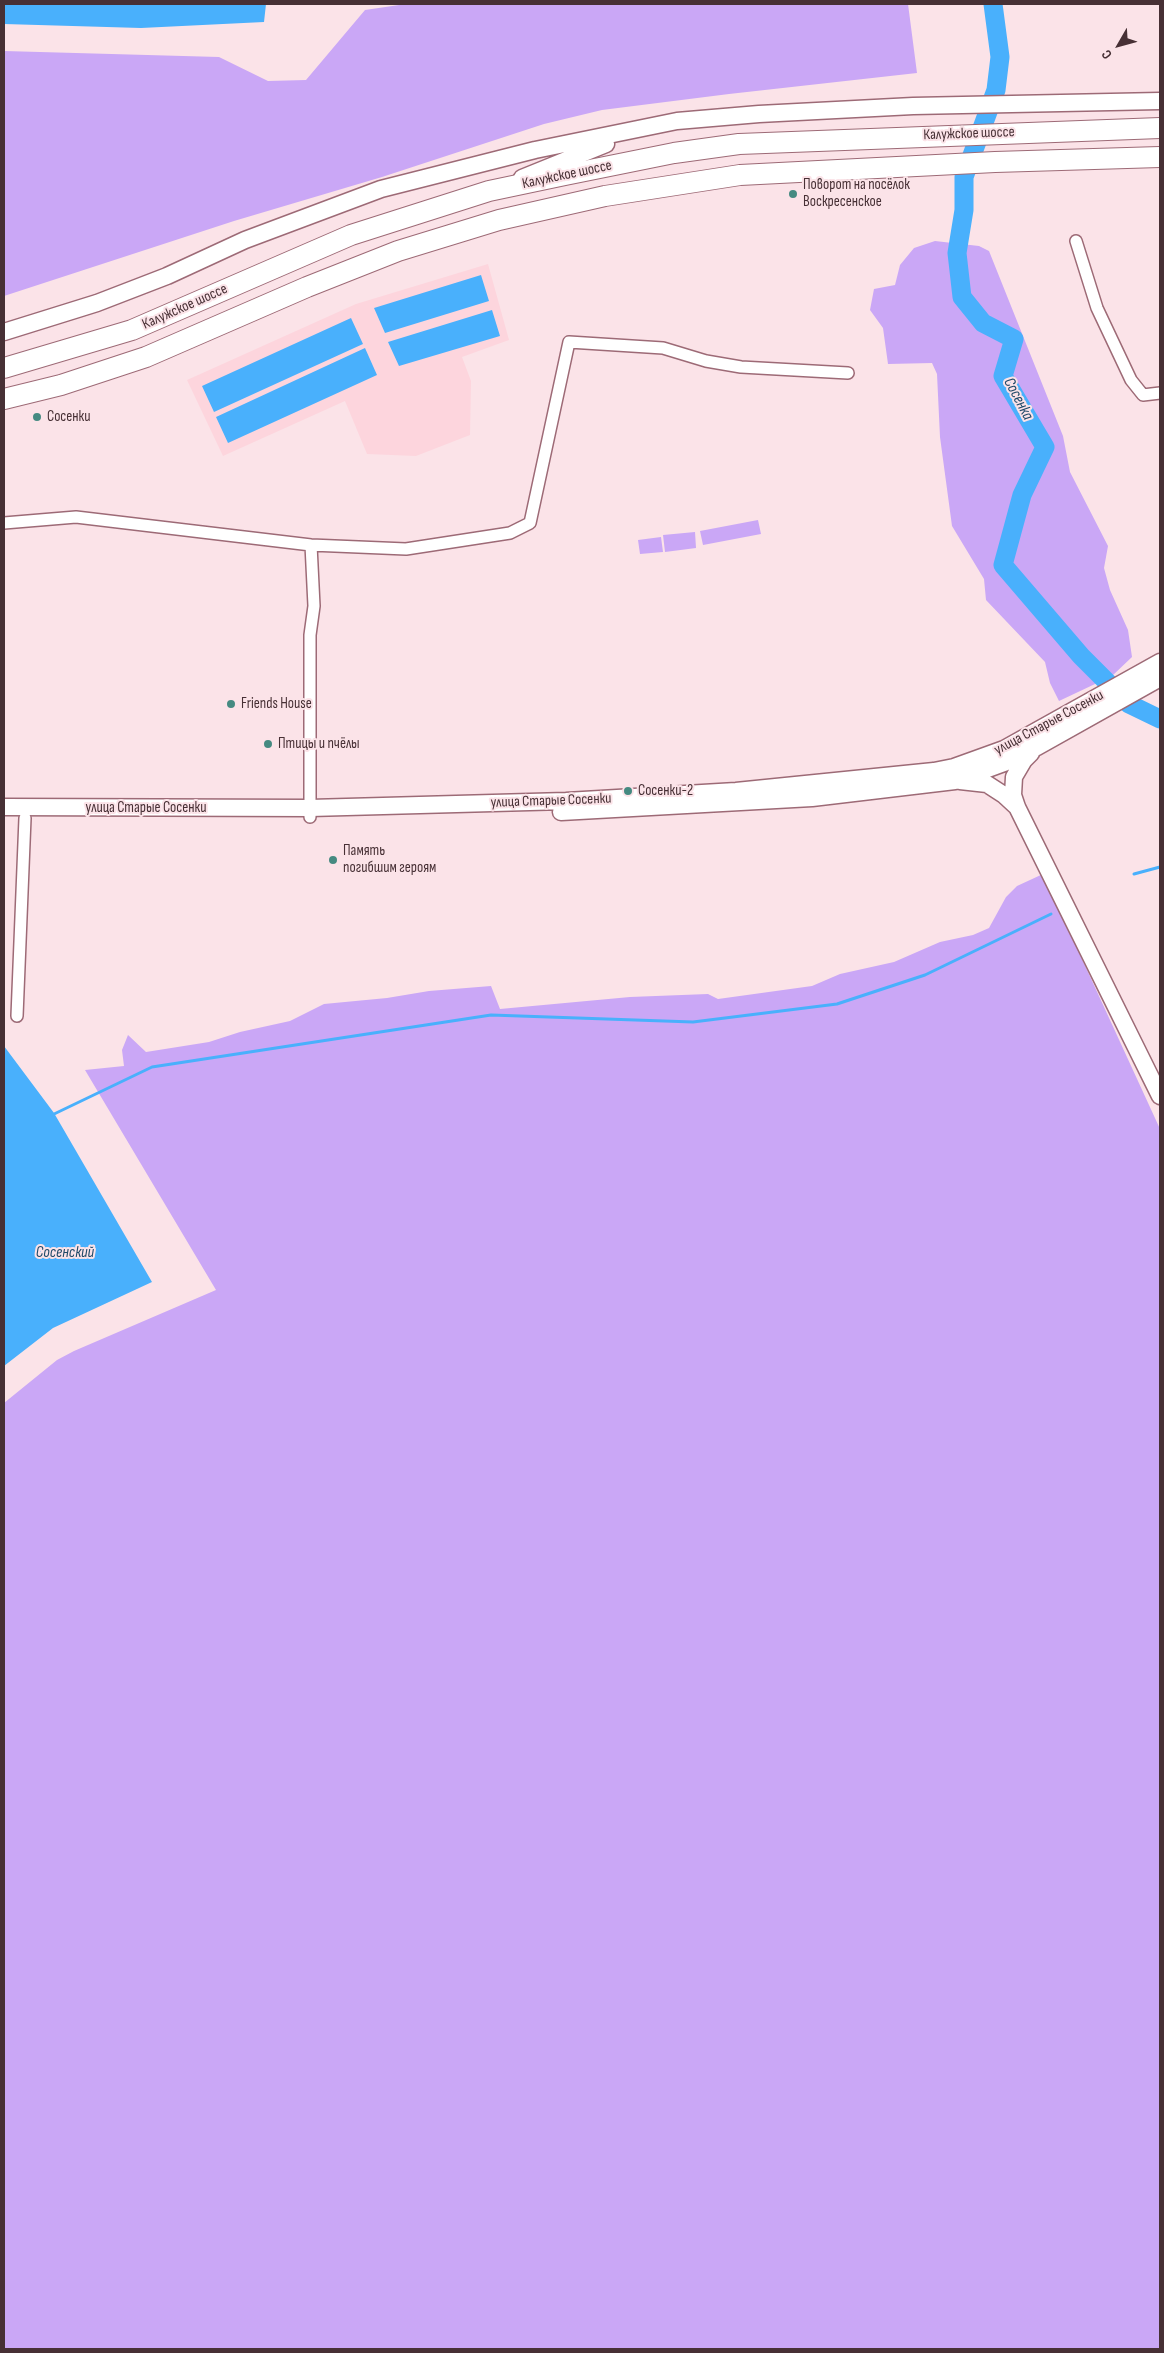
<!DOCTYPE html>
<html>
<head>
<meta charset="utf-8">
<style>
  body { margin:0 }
  #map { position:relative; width:1164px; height:2353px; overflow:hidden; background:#fbe3e8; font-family:"Sofia Sans Condensed",sans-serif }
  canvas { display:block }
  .frame { position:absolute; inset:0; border:5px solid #473035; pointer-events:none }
  .north { position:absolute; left:1094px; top:20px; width:50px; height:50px; -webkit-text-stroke:4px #fbe3e8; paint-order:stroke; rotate:232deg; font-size:14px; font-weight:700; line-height:20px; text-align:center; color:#473035 }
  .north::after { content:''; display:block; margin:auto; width:18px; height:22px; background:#473035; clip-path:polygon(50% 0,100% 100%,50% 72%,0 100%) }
</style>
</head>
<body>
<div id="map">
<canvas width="1164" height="2353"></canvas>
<div class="frame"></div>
<div class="north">С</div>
</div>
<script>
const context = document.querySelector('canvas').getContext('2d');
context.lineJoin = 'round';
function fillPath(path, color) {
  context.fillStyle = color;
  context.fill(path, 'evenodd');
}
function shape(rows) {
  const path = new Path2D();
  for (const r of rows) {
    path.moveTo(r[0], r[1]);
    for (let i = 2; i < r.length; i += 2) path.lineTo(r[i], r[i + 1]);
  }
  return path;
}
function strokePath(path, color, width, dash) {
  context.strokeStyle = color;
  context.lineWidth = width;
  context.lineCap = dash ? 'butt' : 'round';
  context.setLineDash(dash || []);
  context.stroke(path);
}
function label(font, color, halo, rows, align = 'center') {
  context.font = font + ' "Sofia Sans Condensed",sans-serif';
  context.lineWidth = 4;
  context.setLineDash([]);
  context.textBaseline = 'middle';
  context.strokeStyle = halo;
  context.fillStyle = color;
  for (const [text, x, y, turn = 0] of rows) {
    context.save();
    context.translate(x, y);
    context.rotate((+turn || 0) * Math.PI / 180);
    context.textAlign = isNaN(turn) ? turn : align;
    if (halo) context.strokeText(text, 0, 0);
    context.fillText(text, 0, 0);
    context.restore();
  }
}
fillPath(shape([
  [488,264,509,340,462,357,471,381,470,435,416,456,367,454,345,401,223,456,187,380,356,304]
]), '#fdd5dd');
fillPath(shape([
  [406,4,908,4,917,73,729,94,602,110,544,124,382,177,234,221,4,296,4,51,219,57,268,81,306,80,365,10],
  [935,241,979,246,989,251,1063,436,1070,472,1108,546,1104,568,1110,590,1128,630,1132,657,1112,676,1059,701,1050,683,1045,662,986,600,984,579,952,526,940,437,937,374,932,363,888,364,883,328,870,310,874,289,895,285,900,265,914,248],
  [758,520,761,534,703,545,700,531],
  [695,532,696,548,665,552,663,535],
  [661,537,663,552,640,554,638,540],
  [1043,874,1160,1129,1160,2349,4,2349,4,1403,57,1360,74,1351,216,1290,85,1070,124,1066,122,1050,128,1035,146,1052,209,1042,240,1032,290,1021,324,1004,387,998,429,991,491,986,500,1009,630,997,708,994,718,999,812,986,840,974,894,962,940,942,973,935,989,928,1006,897,1017,886]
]), '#caa7f6');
fillPath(shape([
  [4,4,266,4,264,22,141,28,4,24],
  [481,275,489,301,385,333,374,308],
  [492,310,500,336,399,366,388,342],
  [351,318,363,344,214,412,202,386],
  [365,348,377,375,228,443,216,417],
  [4,1046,54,1113,152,1282,53,1328,4,1366]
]), '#49b0fc');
strokePath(shape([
  [1134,874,1160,867],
  [52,1115,152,1067,491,1015,693,1022,837,1004,925,975,1051,914]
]), '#49b0fc', 3);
strokePath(shape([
  [993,4,1000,57,996,90,964,177,964,210,957,253,962,297,983,323,1014,339,1003,376,1045,447,1022,495,1003,565,1081,656,1129,704,1160,719]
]), '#49b0fc', 19);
const street = shape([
  [1076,241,1097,308,1131,380,1143,395,1160,393],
  [4,523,76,517,311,545,406,549,510,533,530,523,569,342,663,348,706,361,741,367,848,373],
  [310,817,310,635,314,606,311,545],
  [17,1016,25,818]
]);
const secondary = shape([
  [522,178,606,144],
  [4,332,97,303,167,276,245,240,381,189,535,150,677,121,759,114,913,106,1160,101],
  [1031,753,1024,760,1014,777,1013,795,1017,807,1160,1096],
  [960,781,987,784,1004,795,1017,807],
  [4,807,310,808,566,801,736,791,934,771,954,767,1004,749,1160,662],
  [561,812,812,798,955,781,1004,763,1037,747,1160,678]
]);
const highway = shape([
  [4,368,132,330,351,235,489,191,565,175,674,153,739,144,1160,128],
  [4,399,61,385,146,357,307,287,398,251,499,220,605,196,740,175,995,162,1160,157]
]);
strokePath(street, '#9d6a76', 14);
strokePath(secondary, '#9d6a76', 19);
strokePath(highway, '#9d6a76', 22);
strokePath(street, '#fff', 11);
strokePath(secondary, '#fff', 16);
strokePath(highway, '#fff', 20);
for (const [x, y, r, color] of [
  [793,194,5,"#458a81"],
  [37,417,5,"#458a81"],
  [231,704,5,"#458a81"],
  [268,744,5,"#458a81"],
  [628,791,5,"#458a81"],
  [333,860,5,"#458a81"]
]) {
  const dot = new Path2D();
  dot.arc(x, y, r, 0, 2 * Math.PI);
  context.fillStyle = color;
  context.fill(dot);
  strokePath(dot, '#fbe3e8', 2);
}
label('15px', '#473035', '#fbe3e8', [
  ["Калужское шоссе",969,134,-2],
  ["Калужское шоссе",567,175,-12],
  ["Калужское шоссе",185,307,-24],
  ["улица Старые Сосенки",1049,723,-28],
  ["улица Старые Сосенки",551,801,-2],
  ["улица Старые Сосенки",146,808]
]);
label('15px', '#473035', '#fbe3e8', [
  ["Поворот на посёлок",803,185],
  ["Воскресенское",803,202],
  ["Сосенки",47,417],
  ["Friends House",241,704],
  ["Птицы и пчёлы",278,744],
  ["Сосенки-2",638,791],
  ["Память",343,851],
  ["погибшим героям",343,868]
], 'left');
label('italic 16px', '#214a69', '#fbe3e8', [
  ["Сосенка",1018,399,62],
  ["Сосенский",65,1253]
]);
</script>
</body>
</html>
